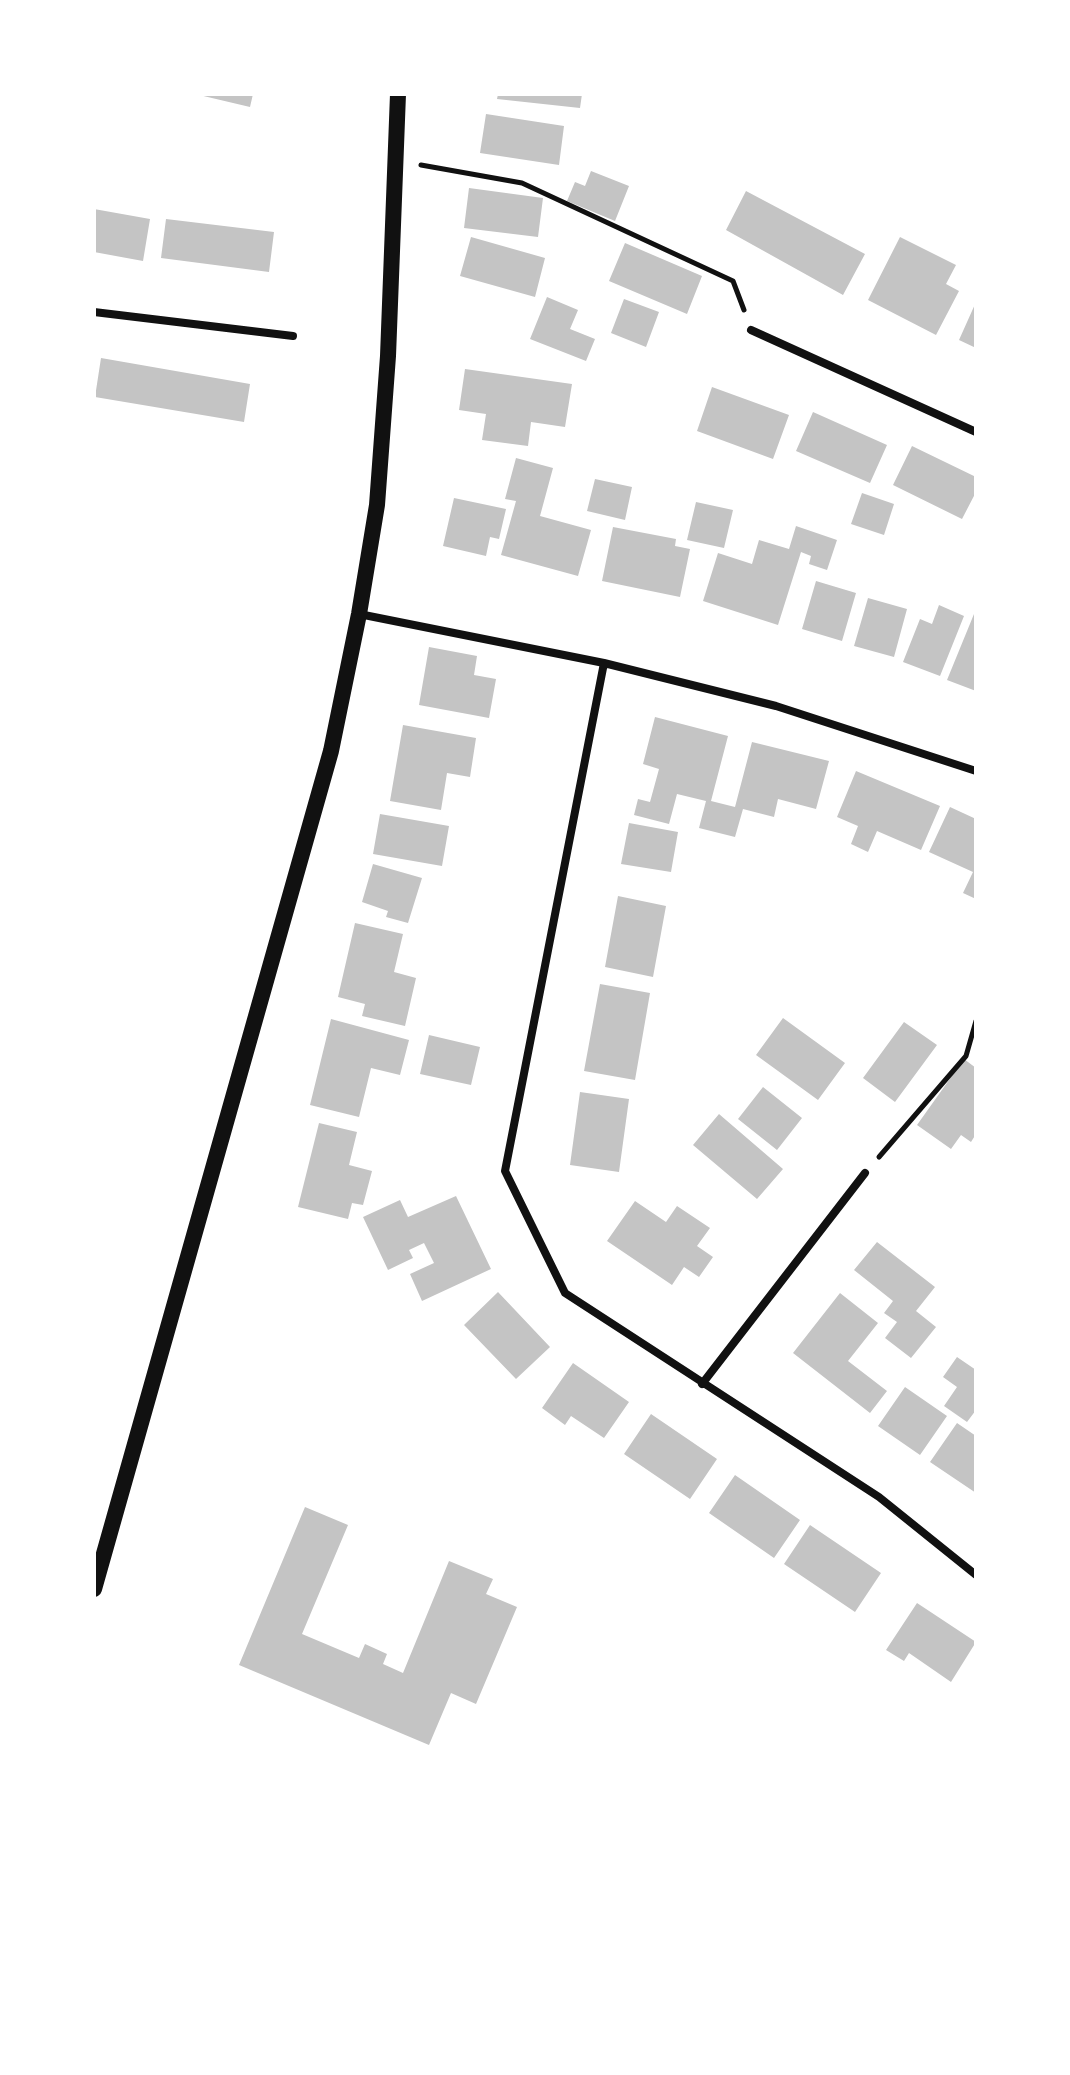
<!DOCTYPE html>
<html>
<head>
<meta charset="utf-8">
<style>
  body { margin:0 }
  #map { position:relative; width:1070px; height:2075px; overflow:hidden; background:#fff; font-family:Barlow,sans-serif }
  canvas { display:block }
  .frame { position:absolute; inset:0; border:96px solid #fff; pointer-events:none }
</style>
</head>
<body>
<div id="map">
<canvas width="1070" height="2075"></canvas>
<div class="frame"></div>
</div>
<script>
const context = document.querySelector('canvas').getContext('2d');
context.lineJoin = 'round';
function fillPath(path, color) {
  context.fillStyle = color;
  context.fill(path, 'evenodd');
}
function shape(rows) {
  const path = new Path2D();
  for (const r of rows) {
    path.moveTo(r[0], r[1]);
    for (let i = 2; i < r.length; i += 2) path.lineTo(r[i], r[i + 1]);
  }
  return path;
}
function strokePath(path, color, width, dash) {
  context.strokeStyle = color;
  context.lineWidth = width;
  context.lineCap = dash ? 'butt' : 'round';
  context.setLineDash(dash || []);
  context.stroke(path);
}
fillPath(shape([
  [195,94,253,94,250,107],
  [498,94,582,94,580,108,497,99],
  [486,114,564,126,559,165,480,153],
  [591,171,629,186,615,221,567,201,575,182,585,186],
  [469,188,543,198,538,237,464,228],
  [746,191,865,254,843,295,726,230],
  [94,209,150,219,143,261,94,252],
  [166,219,274,232,269,272,161,258],
  [471,237,545,258,535,297,460,276],
  [900,237,956,265,946,284,959,291,936,335,868,300],
  [625,243,702,276,687,314,609,281],
  [547,297,578,310,570,329,595,339,586,361,530,339],
  [624,299,659,312,646,347,611,333],
  [976,302,976,348,959,340],
  [101,358,250,384,244,422,95,397],
  [465,369,572,384,565,427,531,422,528,446,482,440,486,414,459,410],
  [712,387,789,415,773,459,697,431],
  [813,412,887,445,870,483,796,451],
  [912,446,976,477,976,492,962,519,893,485],
  [516,458,553,468,540,516,591,530,578,576,501,555,516,501,505,499],
  [595,479,632,487,625,520,587,511],
  [862,493,894,504,884,535,851,524],
  [454,498,506,509,499,539,490,537,486,556,443,546],
  [696,502,733,510,724,548,687,540],
  [796,526,837,540,827,570,809,564,811,556,801,552,778,625,703,601,718,553,752,564,759,540,789,549],
  [613,527,676,539,675,546,690,549,680,597,602,581],
  [816,581,856,593,842,641,802,629],
  [868,598,907,609,894,657,854,646],
  [939,605,964,616,940,676,903,662,920,619,932,624],
  [974,614,976,615,976,691,947,680],
  [429,647,477,656,474,675,496,679,489,718,419,705],
  [655,717,728,736,711,801,735,807,752,742,829,761,816,809,778,799,774,817,743,809,735,837,699,828,706,801,677,794,669,824,634,815,638,799,650,802,659,769,643,764],
  [403,725,476,738,470,777,447,773,441,810,390,801],
  [856,771,940,806,921,850,877,831,868,852,851,844,858,826,837,817],
  [950,807,976,819,976,899,963,893,973,872,929,852],
  [380,814,449,826,442,866,373,854],
  [629,823,678,832,671,872,621,864],
  [373,864,422,878,408,923,386,917,388,911,362,902],
  [618,896,666,906,653,977,605,967],
  [355,923,403,934,394,972,416,978,405,1026,362,1016,365,1004,338,997],
  [600,984,650,993,635,1080,584,1071],
  [783,1018,845,1063,818,1100,756,1055],
  [331,1019,409,1040,400,1075,371,1068,359,1117,310,1105],
  [904,1022,937,1045,895,1102,863,1078],
  [429,1035,480,1047,471,1085,420,1074],
  [964,1059,976,1068,976,1134,971,1142,961,1135,951,1149,917,1125],
  [763,1087,802,1118,777,1150,738,1119],
  [580,1092,629,1099,619,1172,570,1165],
  [719,1114,783,1169,757,1199,693,1145],
  [319,1123,357,1132,349,1165,372,1171,363,1205,352,1203,348,1219,298,1207],
  [456,1196,491,1269,422,1301,410,1274,434,1263,424,1243,409,1250,413,1258,388,1270,363,1217,400,1200,408,1217],
  [635,1201,666,1222,677,1206,710,1228,697,1246,713,1257,699,1277,684,1267,672,1285,607,1241],
  [877,1242,935,1287,916,1311,936,1327,911,1358,885,1338,897,1322,884,1313,893,1301,854,1270],
  [498,1292,550,1347,516,1379,464,1325],
  [840,1293,878,1323,848,1361,887,1391,870,1413,793,1353],
  [957,1357,976,1370,976,1410,967,1422,944,1406,957,1387,943,1377],
  [573,1363,629,1402,604,1438,571,1416,565,1425,542,1408],
  [905,1387,947,1416,920,1455,878,1426],
  [651,1414,717,1459,690,1499,624,1454],
  [957,1423,976,1436,976,1493,930,1462],
  [735,1475,800,1520,774,1558,709,1513],
  [305,1507,348,1525,302,1634,359,1658,365,1644,387,1654,383,1664,403,1673,449,1561,493,1579,486,1594,517,1607,476,1704,451,1693,429,1745,239,1665],
  [810,1525,881,1573,855,1612,784,1564],
  [917,1603,976,1642,951,1682,909,1653,904,1661,886,1650]
]), '#c4c4c4');
strokePath(shape([
  [421,165,522,183,733,281,744,310],
  [879,1157,966,1056,976,1021]
]), '#111', 5);
strokePath(shape([
  [94,312,293,336],
  [751,330,976,432],
  [359,614,604,663,776,706,976,771],
  [604,663,505,1171,565,1293,879,1497,976,1575],
  [702,1384,865,1173]
]), '#111', 8);
strokePath(shape([
  [94,1589,331,751,359,614,377,505,388,356,398,94]
]), '#111', 16);
</script>
</body>
</html>
